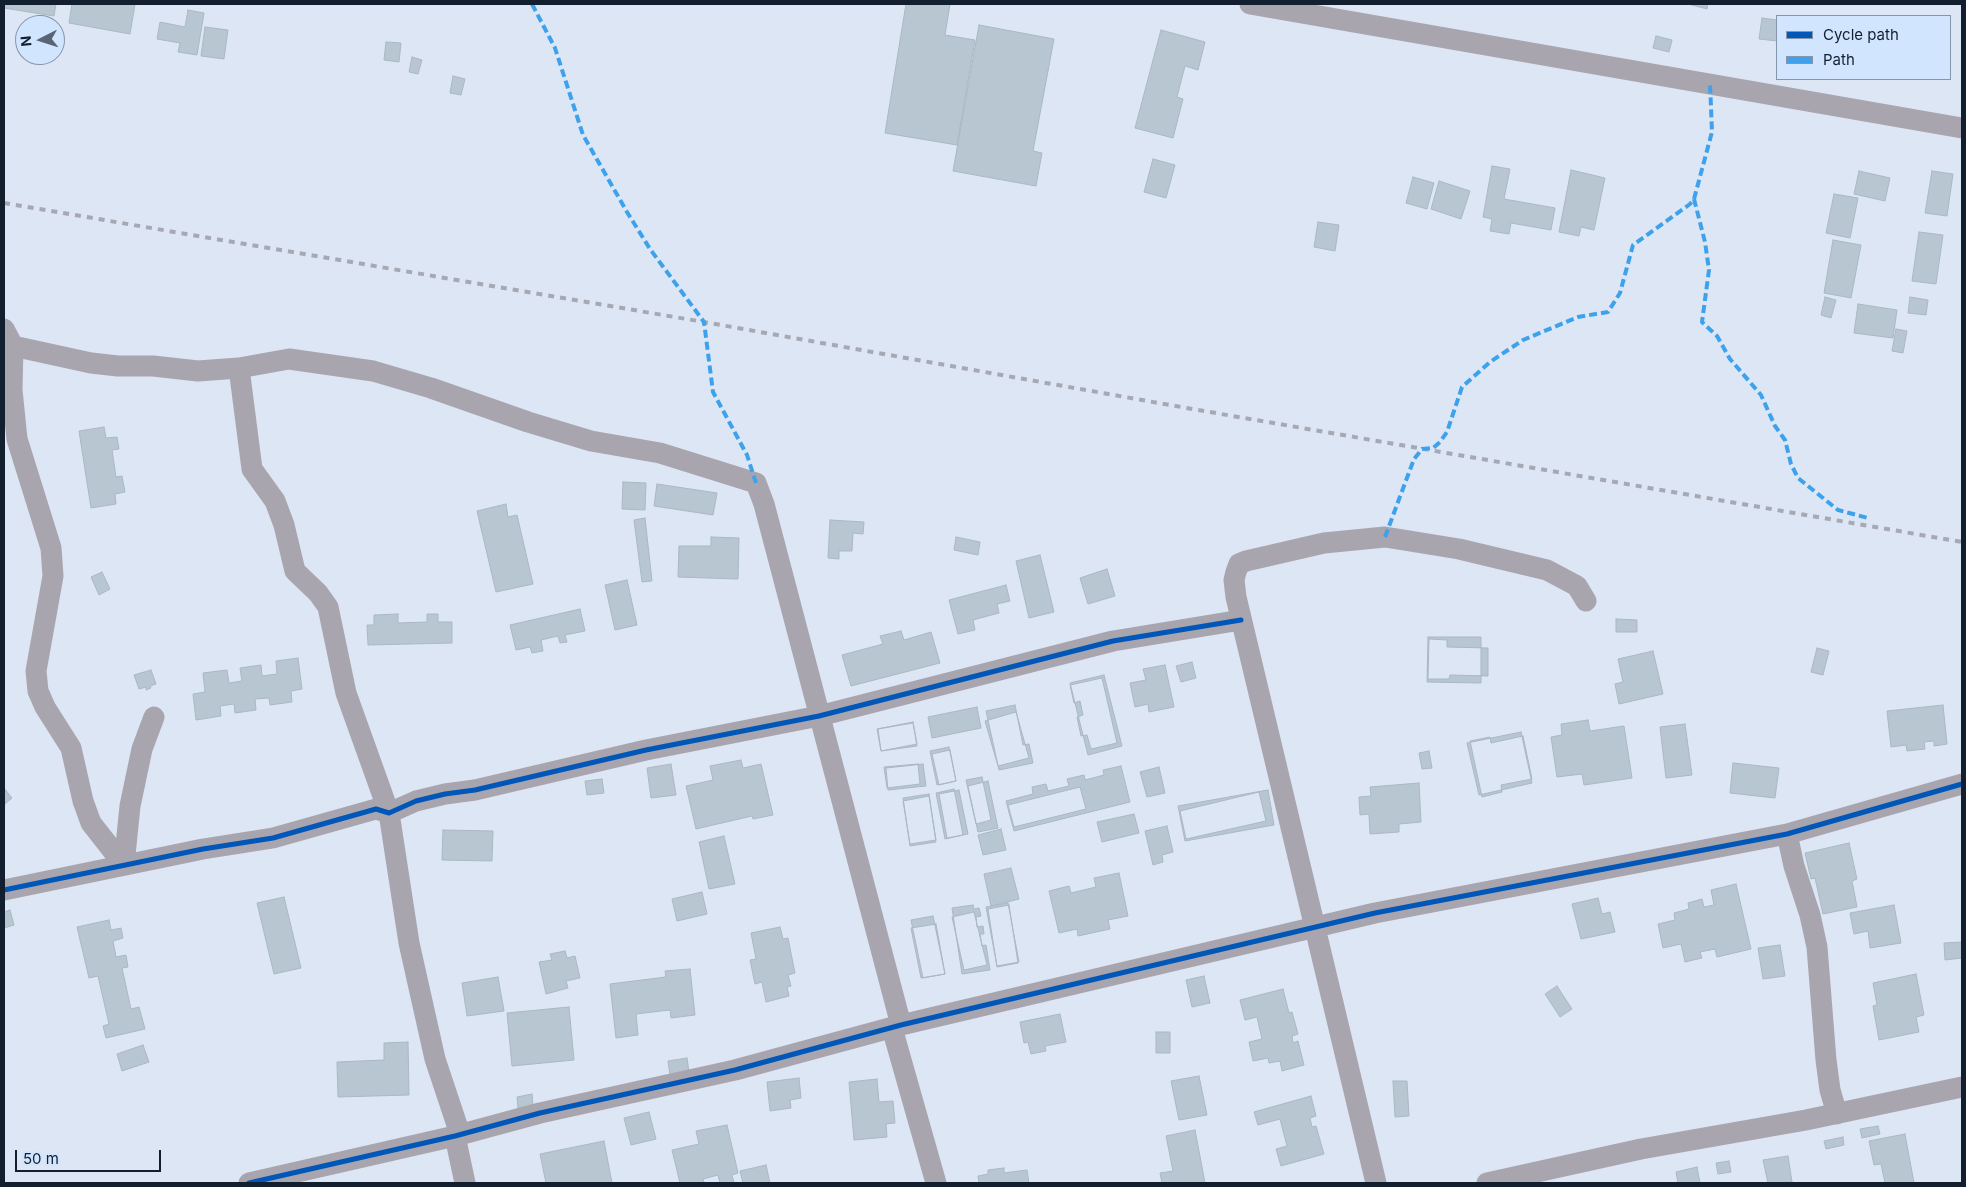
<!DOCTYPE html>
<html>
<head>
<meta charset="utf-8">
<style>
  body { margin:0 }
  #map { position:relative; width:1966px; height:1187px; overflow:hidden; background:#dce6f4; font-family:Inter,sans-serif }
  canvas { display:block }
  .frame { position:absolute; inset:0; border:5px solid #121f2e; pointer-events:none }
  .legend { position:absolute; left:1776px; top:15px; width:175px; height:65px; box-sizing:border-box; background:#d1e5ff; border:1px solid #8596ab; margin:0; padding:6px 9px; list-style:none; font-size:15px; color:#121f2e }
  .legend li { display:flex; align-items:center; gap:10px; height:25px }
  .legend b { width:25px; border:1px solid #8596ab }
  .north { position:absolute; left:15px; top:15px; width:50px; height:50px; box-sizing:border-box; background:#d1e5ff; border:1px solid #8596ab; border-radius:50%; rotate:265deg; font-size:14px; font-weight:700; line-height:20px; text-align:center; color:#121f2e }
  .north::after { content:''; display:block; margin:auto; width:18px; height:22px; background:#596573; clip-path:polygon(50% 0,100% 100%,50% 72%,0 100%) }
  .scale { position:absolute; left:15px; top:1150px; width:146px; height:22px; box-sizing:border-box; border:2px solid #121f2e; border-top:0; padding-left:6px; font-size:15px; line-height:18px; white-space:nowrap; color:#121f2e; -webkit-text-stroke:4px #d1e5ff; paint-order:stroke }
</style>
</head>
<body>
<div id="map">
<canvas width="1966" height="1187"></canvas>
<div class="frame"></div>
<ul class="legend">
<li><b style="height:6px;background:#0057b8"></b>Cycle path</li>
<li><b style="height:6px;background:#3da2eb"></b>Path</li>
</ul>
<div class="north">N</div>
<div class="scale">50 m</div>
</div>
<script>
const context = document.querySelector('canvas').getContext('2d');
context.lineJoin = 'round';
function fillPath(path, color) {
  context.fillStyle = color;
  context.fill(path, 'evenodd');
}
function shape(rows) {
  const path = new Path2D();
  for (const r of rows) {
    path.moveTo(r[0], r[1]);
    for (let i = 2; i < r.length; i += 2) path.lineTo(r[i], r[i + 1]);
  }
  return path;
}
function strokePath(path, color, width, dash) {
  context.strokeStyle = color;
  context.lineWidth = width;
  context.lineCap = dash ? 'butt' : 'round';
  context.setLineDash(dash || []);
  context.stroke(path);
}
const building = shape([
  [4,4,56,4,54,16,4,8,4,4],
  [72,4,135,4,130,34,69,23,72,4],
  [906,4,950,4,945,35,975,40,957,145,885,133,906,4],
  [1688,4,1708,4,1707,9,1688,4],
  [188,10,204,13,197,55,178,52,180,43,157,39,160,22,185,27,188,10],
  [1762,18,1777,20,1777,41,1759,39,1762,18],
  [979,25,1054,39,1033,151,1042,153,1036,186,953,171,979,25],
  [205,27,228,30,224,59,201,56,205,27],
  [1161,30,1205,42,1198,70,1185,66,1177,97,1183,99,1173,138,1135,128,1161,30],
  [1656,36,1672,40,1669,52,1653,48,1656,36],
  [386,42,401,43,399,62,384,60,386,42],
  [412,57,422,60,418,74,409,72,412,57],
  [453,76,465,79,461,95,450,93,453,76],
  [1153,159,1175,165,1166,198,1144,192,1153,159],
  [1492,166,1510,169,1504,199,1555,208,1551,230,1511,223,1509,234,1490,231,1492,219,1483,217,1492,166],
  [1571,170,1605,178,1594,230,1581,227,1579,236,1559,232,1571,170],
  [1859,171,1890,178,1885,201,1854,194,1859,171],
  [1932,171,1953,174,1947,216,1925,213,1932,171],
  [1413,177,1434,183,1427,209,1406,203,1413,177],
  [1439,181,1470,191,1461,219,1431,209,1439,181],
  [1834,194,1858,198,1850,238,1826,233,1834,194],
  [1318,222,1339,225,1335,251,1314,247,1318,222],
  [1919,232,1943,235,1936,284,1912,281,1919,232],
  [1833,240,1861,245,1851,298,1824,293,1833,240],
  [1825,297,1836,300,1831,318,1821,315,1825,297],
  [1910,297,1928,300,1926,315,1908,313,1910,297],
  [1858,304,1897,310,1893,338,1854,333,1858,304],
  [1896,329,1907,331,1903,353,1892,351,1896,329],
  [104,427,106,438,117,437,119,449,112,450,116,477,122,476,125,492,115,494,116,504,91,508,79,431,104,427],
  [623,482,646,483,645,510,622,509,623,482],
  [657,484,717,493,713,515,654,506,657,484],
  [506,504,508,517,517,515,533,584,496,592,477,511,506,504],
  [645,518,652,581,642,582,634,520,645,518],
  [830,520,864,522,863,534,853,533,852,551,839,551,839,559,828,558,830,520],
  [711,537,739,538,738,579,678,577,679,546,711,546,711,537],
  [956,537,980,542,978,555,954,550,956,537],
  [1040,555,1054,612,1029,618,1016,561,1040,555],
  [1107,569,1115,596,1088,604,1080,578,1107,569],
  [102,572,110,589,99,595,91,577,102,572],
  [627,580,637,625,615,630,605,585,627,580],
  [1006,585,1010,601,997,604,999,613,973,620,975,630,958,634,949,600,1006,585],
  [580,609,585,631,565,635,567,642,560,643,558,636,541,640,543,651,532,653,530,647,516,650,510,625,580,609],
  [398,614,398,623,427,622,427,614,438,614,438,622,452,622,452,643,368,645,367,625,374,625,374,615,398,614],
  [1616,619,1637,620,1637,632,1616,632,1616,619],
  [901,631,904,640,931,632,940,663,851,686,842,655,883,644,880,636,901,631],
  [1428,637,1481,637,1481,683,1427,682,1428,637],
  [1429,639,1447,640,1447,647,1488,648,1488,676,1450,675,1449,679,1428,679,1429,639],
  [1817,648,1829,651,1823,675,1811,672,1817,648],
  [1653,651,1663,694,1619,704,1615,684,1623,682,1618,659,1653,651],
  [298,658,302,689,291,691,292,702,270,705,269,698,255,699,256,710,235,713,234,704,220,706,221,716,196,720,193,694,205,692,203,673,227,670,229,683,242,681,240,668,261,665,262,676,277,674,276,661,298,658],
  [1192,662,1196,678,1181,682,1176,666,1192,662],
  [1165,665,1174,707,1149,712,1148,704,1135,707,1130,683,1146,680,1143,669,1165,665],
  [151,670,156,684,150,686,151,688,146,690,146,687,139,689,134,675,151,670],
  [1104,675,1122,746,1088,755,1070,683,1104,675],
  [1102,678,1117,743,1091,749,1087,735,1081,736,1077,717,1083,715,1080,701,1074,703,1070,685,1102,678],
  [1015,705,1023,745,1029,744,1033,763,999,770,986,711,1015,705],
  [1943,705,1947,744,1934,746,1934,741,1924,742,1925,749,1907,751,1906,745,1891,747,1887,711,1943,705],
  [977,707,981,728,932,738,928,717,977,707],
  [1016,712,1029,758,998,766,985,721,1016,712],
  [1588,720,1590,731,1624,726,1632,778,1584,785,1582,774,1557,777,1551,737,1562,735,1561,724,1588,720],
  [913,722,917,744,881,751,877,729,913,722],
  [913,723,917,746,881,751,878,729,913,723],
  [1685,724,1692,775,1666,778,1660,727,1685,724],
  [1521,732,1532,783,1479,795,1467,743,1521,732],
  [1523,736,1532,779,1501,785,1502,792,1482,797,1470,741,1490,737,1491,743,1523,736],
  [949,747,956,781,937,785,930,751,949,747],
  [950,750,956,781,939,785,932,754,950,750],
  [1429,751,1432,768,1422,769,1419,753,1429,751],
  [741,760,743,768,761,764,773,815,753,819,752,816,696,829,686,786,713,780,710,766,741,760],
  [1733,763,1779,768,1775,798,1730,793,1733,763],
  [671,764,676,795,651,798,647,768,671,764],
  [918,764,920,784,887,788,884,767,918,764],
  [923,764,926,786,888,790,886,768,923,764],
  [1121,766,1130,802,1014,831,1006,801,1033,794,1032,787,1046,784,1048,791,1069,786,1067,779,1084,775,1085,780,1104,775,1103,770,1121,766],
  [1159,767,1165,793,1147,797,1140,772,1159,767],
  [982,777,991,820,976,824,966,780,982,777],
  [602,779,604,793,587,795,585,781,602,779],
  [988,781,998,828,978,832,968,786,988,781],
  [1419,783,1421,822,1399,824,1399,832,1370,834,1369,814,1360,815,1359,797,1371,796,1370,787,1419,783],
  [1080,787,1086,809,1014,827,1008,805,1080,787],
  [4,788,12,798,4,805,4,788],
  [954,789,963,835,945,839,936,793,954,789],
  [959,790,968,834,947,838,939,794,959,790],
  [1268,790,1274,825,1185,841,1178,806,1268,790],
  [1259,792,1266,821,1186,839,1180,811,1259,792],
  [929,794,936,842,910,846,903,798,929,794],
  [929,796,936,840,910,844,903,801,929,796],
  [1134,814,1139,833,1102,842,1097,822,1134,814],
  [1167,826,1173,852,1162,855,1163,862,1153,865,1145,831,1167,826],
  [1001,829,1006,850,983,855,978,835,1001,829],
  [443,830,493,831,492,861,442,860,443,830],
  [724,836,735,884,709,889,699,842,724,836],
  [1849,843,1857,879,1852,881,1857,907,1823,914,1815,878,1811,879,1805,853,1849,843],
  [1011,868,1019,899,991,906,984,874,1011,868],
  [1119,873,1128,916,1108,920,1110,929,1078,936,1077,929,1059,933,1049,891,1069,886,1071,893,1096,887,1094,878,1119,873],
  [1736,884,1751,949,1717,957,1715,949,1700,952,1702,958,1685,962,1681,944,1663,948,1658,924,1675,920,1674,913,1689,909,1688,903,1702,899,1704,907,1714,905,1711,890,1736,884],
  [702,892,707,914,677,921,672,899,702,892],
  [284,897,301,968,274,974,257,903,284,897],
  [1598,898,1602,914,1610,912,1615,932,1581,939,1572,904,1598,898],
  [1008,903,1019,962,997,966,986,907,1008,903],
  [973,905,974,909,979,908,981,916,976,917,977,927,983,926,984,934,980,934,982,946,986,945,990,970,962,974,952,908,973,905],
  [1009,905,1018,963,997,967,988,909,1009,905],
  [1894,905,1901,943,1870,948,1868,931,1854,934,1850,913,1894,905],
  [10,910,14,925,4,928,4,912,10,910],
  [974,912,987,965,964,970,952,917,974,912],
  [933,916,945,974,923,978,911,920,933,916],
  [109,920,111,930,121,928,123,938,113,941,116,957,126,955,128,967,122,968,131,1009,139,1007,145,1029,106,1038,103,1026,109,1024,98,976,89,978,77,927,109,920],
  [936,924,945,974,921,978,911,928,936,924],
  [780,927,783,939,788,938,795,973,788,975,791,986,787,987,789,996,766,1002,762,982,755,984,750,960,756,959,751,933,780,927],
  [1962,942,1962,958,1945,960,1944,943,1962,942],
  [1780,945,1785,976,1763,979,1758,948,1780,945],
  [565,951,567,958,575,956,580,978,566,981,568,988,546,994,539,962,552,960,550,954,565,951],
  [690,969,695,1015,671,1018,670,1010,636,1014,638,1035,616,1038,610,984,666,977,665,971,690,969],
  [1916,974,1924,1015,1916,1017,1919,1032,1879,1040,1873,1006,1877,1005,1873,983,1916,974],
  [1204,976,1210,1003,1192,1007,1186,980,1204,976],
  [498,977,504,1011,467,1016,462,983,498,977],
  [1557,986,1572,1009,1560,1017,1545,994,1557,986],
  [1283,989,1289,1013,1292,1012,1298,1034,1292,1036,1293,1043,1298,1041,1304,1065,1282,1071,1280,1061,1269,1063,1268,1058,1253,1061,1249,1042,1262,1039,1257,1017,1245,1020,1240,1000,1283,989],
  [569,1007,574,1060,512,1066,507,1013,569,1007],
  [1060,1014,1066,1042,1045,1046,1046,1051,1031,1054,1028,1042,1024,1043,1020,1022,1060,1014],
  [1156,1032,1170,1032,1170,1053,1156,1053,1156,1032],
  [408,1042,409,1095,338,1097,337,1062,384,1060,384,1043,408,1042],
  [143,1045,149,1062,122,1071,117,1054,143,1045],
  [687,1058,689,1072,670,1075,668,1061,687,1058],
  [1199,1076,1207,1115,1179,1120,1171,1081,1199,1076],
  [799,1078,801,1098,790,1100,791,1108,770,1111,767,1082,799,1078],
  [877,1079,879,1102,893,1101,895,1123,886,1124,887,1137,854,1140,849,1082,877,1079],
  [1393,1081,1407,1081,1409,1116,1395,1117,1393,1081],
  [532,1094,533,1106,518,1108,517,1097,532,1094],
  [1311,1096,1316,1116,1310,1118,1312,1127,1316,1126,1324,1154,1281,1166,1276,1149,1287,1146,1280,1119,1258,1125,1254,1112,1311,1096],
  [649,1112,656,1139,631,1145,624,1118,649,1112],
  [727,1125,738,1173,732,1175,734,1183,720,1183,718,1175,703,1179,704,1183,680,1183,672,1150,699,1144,696,1131,727,1125],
  [1878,1126,1880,1134,1862,1138,1860,1129,1878,1126],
  [1195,1130,1205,1183,1162,1183,1160,1173,1173,1171,1166,1136,1195,1130],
  [1905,1134,1914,1183,1885,1183,1881,1164,1874,1165,1869,1141,1905,1134],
  [1843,1137,1844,1145,1826,1149,1824,1141,1843,1137],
  [604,1141,612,1183,546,1183,540,1154,604,1141],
  [1788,1156,1792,1182,1768,1183,1763,1160,1788,1156],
  [1729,1161,1731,1172,1718,1174,1716,1163,1729,1161],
  [766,1165,770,1183,743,1183,740,1171,766,1165],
  [1697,1167,1700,1183,1678,1183,1676,1172,1697,1167],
  [1004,1168,1004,1173,1027,1170,1029,1183,979,1183,978,1176,988,1174,988,1170,1004,1168]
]);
fillPath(building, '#b8c6d2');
strokePath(building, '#a9b8c4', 1);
strokePath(shape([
  [1250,4,1962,128],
  [4,329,13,346,12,390,17,439,51,548,53,576,36,671,38,691,45,707,71,748,83,801,91,823,124,865,130,806,142,749,154,717],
  [13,346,91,363,118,366,153,366,198,371,239,368,252,469,275,501,284,525,295,571,318,593,328,607,346,693,389,813,409,943,435,1059,460,1134],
  [239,368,289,359,373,371,431,388,528,422,591,441,660,453,756,483,764,504,901,1025],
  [1787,834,1794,866,1810,915,1817,947,1826,1060,1830,1090,1837,1114],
  [4,890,203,849,273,838,376,809,389,813,416,801,445,794,475,790,646,750,819,716,1113,641,1241,620],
  [892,1028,936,1183],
  [455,1136,465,1183],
  [249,1183,455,1136,540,1113,735,1070,901,1025,1375,913,1787,834,1962,784],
  [1376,1183,1236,597,1234,580,1236,572,1239,564,1246,561,1324,543,1385,537,1459,549,1547,570,1577,586,1586,601],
  [1487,1183,1641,1149,1806,1120,1962,1087]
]), '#a9a5af', 21);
strokePath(shape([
  [4,203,704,322,1198,410,1962,542]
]), '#a6a9b3', 4, [6, 6]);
strokePath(shape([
  [532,4,555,48,583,135,627,212,650,249,704,322,713,392,747,455,756,483],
  [1694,199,1705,242,1709,270,1702,322,1717,336,1730,359,1761,395,1775,426,1785,440,1791,464,1798,478,1838,510,1868,518],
  [1385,537,1414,459,1422,449,1433,448,1440,442,1447,432,1462,387,1490,362,1523,340,1578,317,1608,312,1620,293,1633,245,1690,204,1694,199,1712,132,1710,83]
]), '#3da2eb', 4, [8, 4]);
strokePath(shape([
  [4,890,203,849,273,838,376,809,389,813,416,801,445,794,475,790,646,750,819,716,1113,641,1241,620],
  [249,1183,455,1136,540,1113,735,1070,901,1025,1375,913,1787,834,1962,784]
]), '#0057b8', 5);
</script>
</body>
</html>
